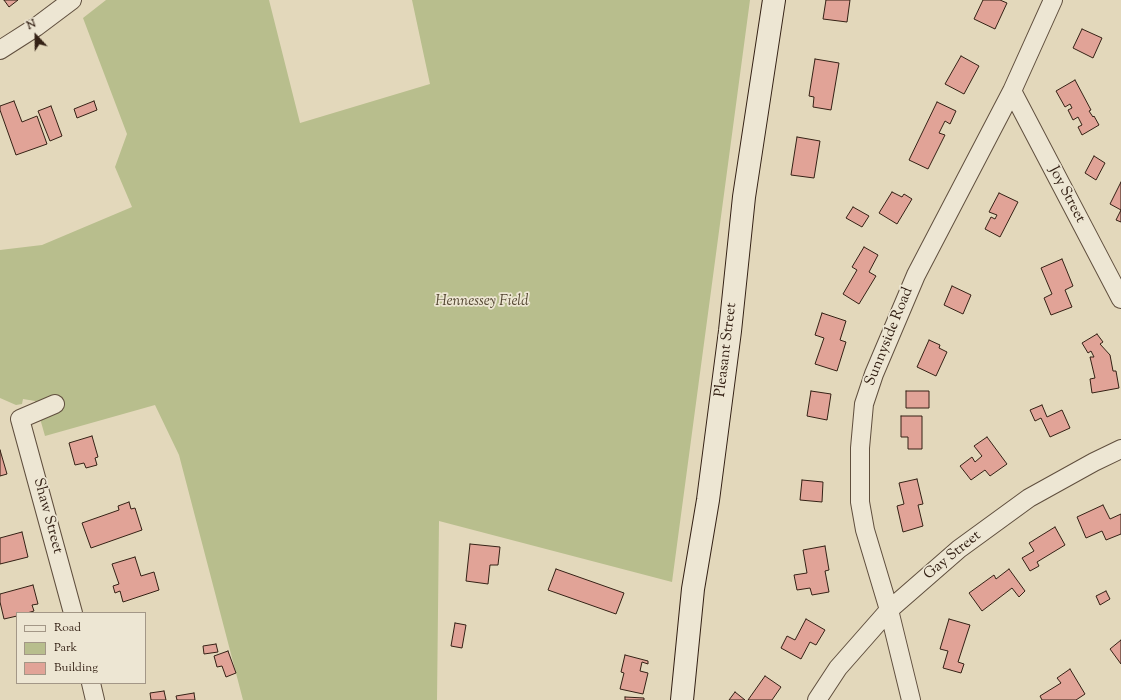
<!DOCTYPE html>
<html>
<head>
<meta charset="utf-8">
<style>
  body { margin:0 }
  #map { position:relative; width:1121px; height:700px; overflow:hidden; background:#e3d8bb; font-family:"Sorts Mill Goudy",serif }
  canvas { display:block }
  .legend { position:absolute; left:16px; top:612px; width:130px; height:72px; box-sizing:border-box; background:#ede6d3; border:1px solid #a39787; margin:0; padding:5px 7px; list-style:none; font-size:12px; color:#342115 }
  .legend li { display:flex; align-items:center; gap:8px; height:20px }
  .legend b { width:20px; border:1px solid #a39787 }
  .north { position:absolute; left:16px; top:16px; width:40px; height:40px; -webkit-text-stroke:3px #ede6d3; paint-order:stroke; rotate:338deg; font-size:11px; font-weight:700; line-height:16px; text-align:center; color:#342115 }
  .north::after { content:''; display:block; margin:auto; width:14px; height:18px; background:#342115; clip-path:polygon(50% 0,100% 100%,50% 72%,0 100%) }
</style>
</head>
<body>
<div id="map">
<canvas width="1121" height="700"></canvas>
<ul class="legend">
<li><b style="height:5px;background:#ede6d3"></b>Road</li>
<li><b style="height:11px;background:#b8be8d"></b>Park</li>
<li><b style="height:11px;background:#e1a397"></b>Building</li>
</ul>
<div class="north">N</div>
</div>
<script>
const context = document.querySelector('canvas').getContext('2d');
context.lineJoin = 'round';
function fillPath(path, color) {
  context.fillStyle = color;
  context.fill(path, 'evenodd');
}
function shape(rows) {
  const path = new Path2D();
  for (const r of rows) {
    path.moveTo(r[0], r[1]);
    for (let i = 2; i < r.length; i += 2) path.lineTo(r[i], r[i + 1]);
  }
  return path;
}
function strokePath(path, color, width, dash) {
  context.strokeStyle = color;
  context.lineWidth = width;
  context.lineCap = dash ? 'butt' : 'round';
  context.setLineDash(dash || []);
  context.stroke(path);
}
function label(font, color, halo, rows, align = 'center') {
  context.font = font + ' "Sorts Mill Goudy",serif';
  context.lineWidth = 3.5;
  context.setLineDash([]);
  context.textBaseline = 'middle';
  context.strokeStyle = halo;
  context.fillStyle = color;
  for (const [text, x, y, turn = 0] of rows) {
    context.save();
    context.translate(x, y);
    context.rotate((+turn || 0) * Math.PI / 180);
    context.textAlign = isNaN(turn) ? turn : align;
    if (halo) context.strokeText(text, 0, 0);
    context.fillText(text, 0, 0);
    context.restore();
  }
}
fillPath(shape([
  [106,0,269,0,300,123,430,84,412,0,750,0,672,582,439,521,437,700,243,700,179,455,155,405,45,436,35,401,23,399,22,404,16,405,0,398,0,250,42,245,132,207,115,167,127,134,83,18]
]), '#b8be8d');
const building = shape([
  [4,0,18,0,9,7,4,0],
  [826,0,850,0,847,22,823,19,826,0],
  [983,0,1000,0,1007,3,995,29,974,19,983,0],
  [1082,29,1102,38,1093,58,1073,48,1082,29],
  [961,56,979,66,964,94,945,84,961,56],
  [815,59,839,63,831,110,813,107,814,97,809,96,815,59],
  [1075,80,1091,110,1089,111,1093,117,1094,116,1099,125,1082,135,1078,127,1082,125,1078,117,1073,120,1068,110,1072,108,1070,104,1065,107,1056,91,1075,80],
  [14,101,22,122,37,116,47,144,16,155,0,110,0,106,14,101],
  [94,101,97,110,77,118,74,109,94,101],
  [937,102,956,111,950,124,945,121,939,133,945,135,928,169,909,160,937,102],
  [51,106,62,136,50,141,38,111,51,106],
  [797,137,820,141,814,178,791,175,797,137],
  [1094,156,1105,163,1096,180,1085,173,1094,156],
  [1121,182,1121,222,1116,220,1121,210,1110,204,1121,182],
  [892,192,902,197,904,194,912,199,897,224,879,213,892,192],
  [999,193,1018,202,1000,237,985,229,991,217,995,219,997,215,989,212,999,193],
  [853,207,869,216,862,227,846,218,853,207],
  [864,247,878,255,869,272,876,276,859,304,843,294,857,270,852,267,864,247],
  [1062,259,1073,286,1065,290,1072,307,1051,315,1044,298,1052,294,1041,268,1062,259],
  [952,286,971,295,963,314,944,305,952,286],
  [822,313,846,321,840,340,846,342,837,371,815,364,824,338,815,335,822,313],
  [1097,334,1103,342,1100,344,1110,355,1113,371,1116,371,1119,388,1092,393,1090,379,1095,378,1090,357,1094,357,1091,351,1088,353,1082,343,1097,334],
  [929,340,940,345,939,348,947,352,936,376,917,367,929,340],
  [811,391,831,394,827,420,807,416,811,391],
  [906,391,929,391,929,408,906,408,906,391],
  [1042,405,1047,417,1062,410,1070,428,1050,437,1041,418,1035,421,1030,410,1042,405],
  [901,416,922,416,922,449,908,449,908,437,901,437,901,416],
  [92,436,98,457,95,458,97,465,86,468,84,463,75,465,69,443,92,436],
  [987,437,1007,464,990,476,985,470,971,480,960,466,972,457,975,462,982,456,974,446,987,437],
  [0,450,7,474,0,476,0,450],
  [917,479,923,504,918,505,923,526,903,532,897,506,904,504,899,483,917,479],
  [802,480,823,482,822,502,800,500,802,480],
  [129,502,131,509,135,508,142,530,91,548,82,523,119,510,118,506,129,502],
  [1103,505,1110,519,1121,514,1121,534,1106,540,1102,531,1086,538,1077,517,1103,505],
  [1055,527,1065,545,1037,562,1039,566,1030,571,1022,558,1034,551,1029,543,1055,527],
  [22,532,28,557,0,564,0,538,22,532],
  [470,544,500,547,498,565,490,565,488,584,466,581,470,544],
  [825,546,829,570,825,571,829,592,812,595,810,588,797,590,794,575,807,573,803,550,825,546],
  [135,557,141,576,154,572,159,590,123,602,120,591,115,593,113,586,119,584,112,564,135,557],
  [556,569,624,593,616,614,548,590,556,569],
  [1009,569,1025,591,1019,597,1012,588,982,611,969,593,994,575,996,579,1009,569],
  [33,585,38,604,32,605,34,611,27,613,17,613,17,616,4,619,0,602,0,594,33,585],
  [1106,591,1110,599,1100,605,1096,596,1106,591],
  [806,619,825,630,816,645,810,642,801,659,781,648,787,636,795,640,806,619],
  [949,619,970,625,958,662,964,664,961,673,943,668,948,651,940,649,949,619],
  [455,623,466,625,462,648,451,646,455,623],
  [1121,640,1121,664,1110,649,1121,640],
  [216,644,218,652,204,654,203,646,216,644],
  [228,651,236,673,226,677,222,666,217,667,214,656,228,651],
  [625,655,648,661,648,664,642,662,640,671,648,673,643,694,620,689,624,673,621,672,625,655],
  [1070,669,1085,694,1076,700,1042,700,1040,696,1061,683,1057,678,1070,669],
  [765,676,781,687,772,700,748,700,765,676],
  [164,691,166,700,151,700,150,693,164,691],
  [735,692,745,700,729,700,735,692],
  [194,693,195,700,177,700,176,696,194,693],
  [625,697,644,698,644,700,625,700,625,697]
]);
fillPath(building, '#e1a397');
strokePath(building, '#342115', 1);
const street = shape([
  [0,50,36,27,72,0],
  [1012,91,1121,299],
  [55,404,20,419,73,613],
  [91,683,95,700],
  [817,700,838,668,889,610,959,549,1029,498,1094,462,1121,449],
  [911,700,889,610,865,530,860,502,860,448,864,404,874,374,916,275,1012,91,1053,0]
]);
const secondary = shape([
  [682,700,693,589,708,500,730,331,744,197,774,0]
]);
strokePath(street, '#604f3e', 20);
strokePath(secondary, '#342115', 24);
strokePath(street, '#ede6d3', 18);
strokePath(secondary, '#ede6d3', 22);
label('15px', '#342115', '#ede6d3', [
  ["Joy Street",1066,195,62],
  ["Sunnyside Road",890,337,-68],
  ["Pleasant Street",727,350,-83],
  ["Shaw Street",47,516,75],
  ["Gay Street",953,556,-39]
]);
label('italic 15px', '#554833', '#ede6d3', [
  ["Hennessey Field",482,302]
]);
</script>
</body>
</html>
